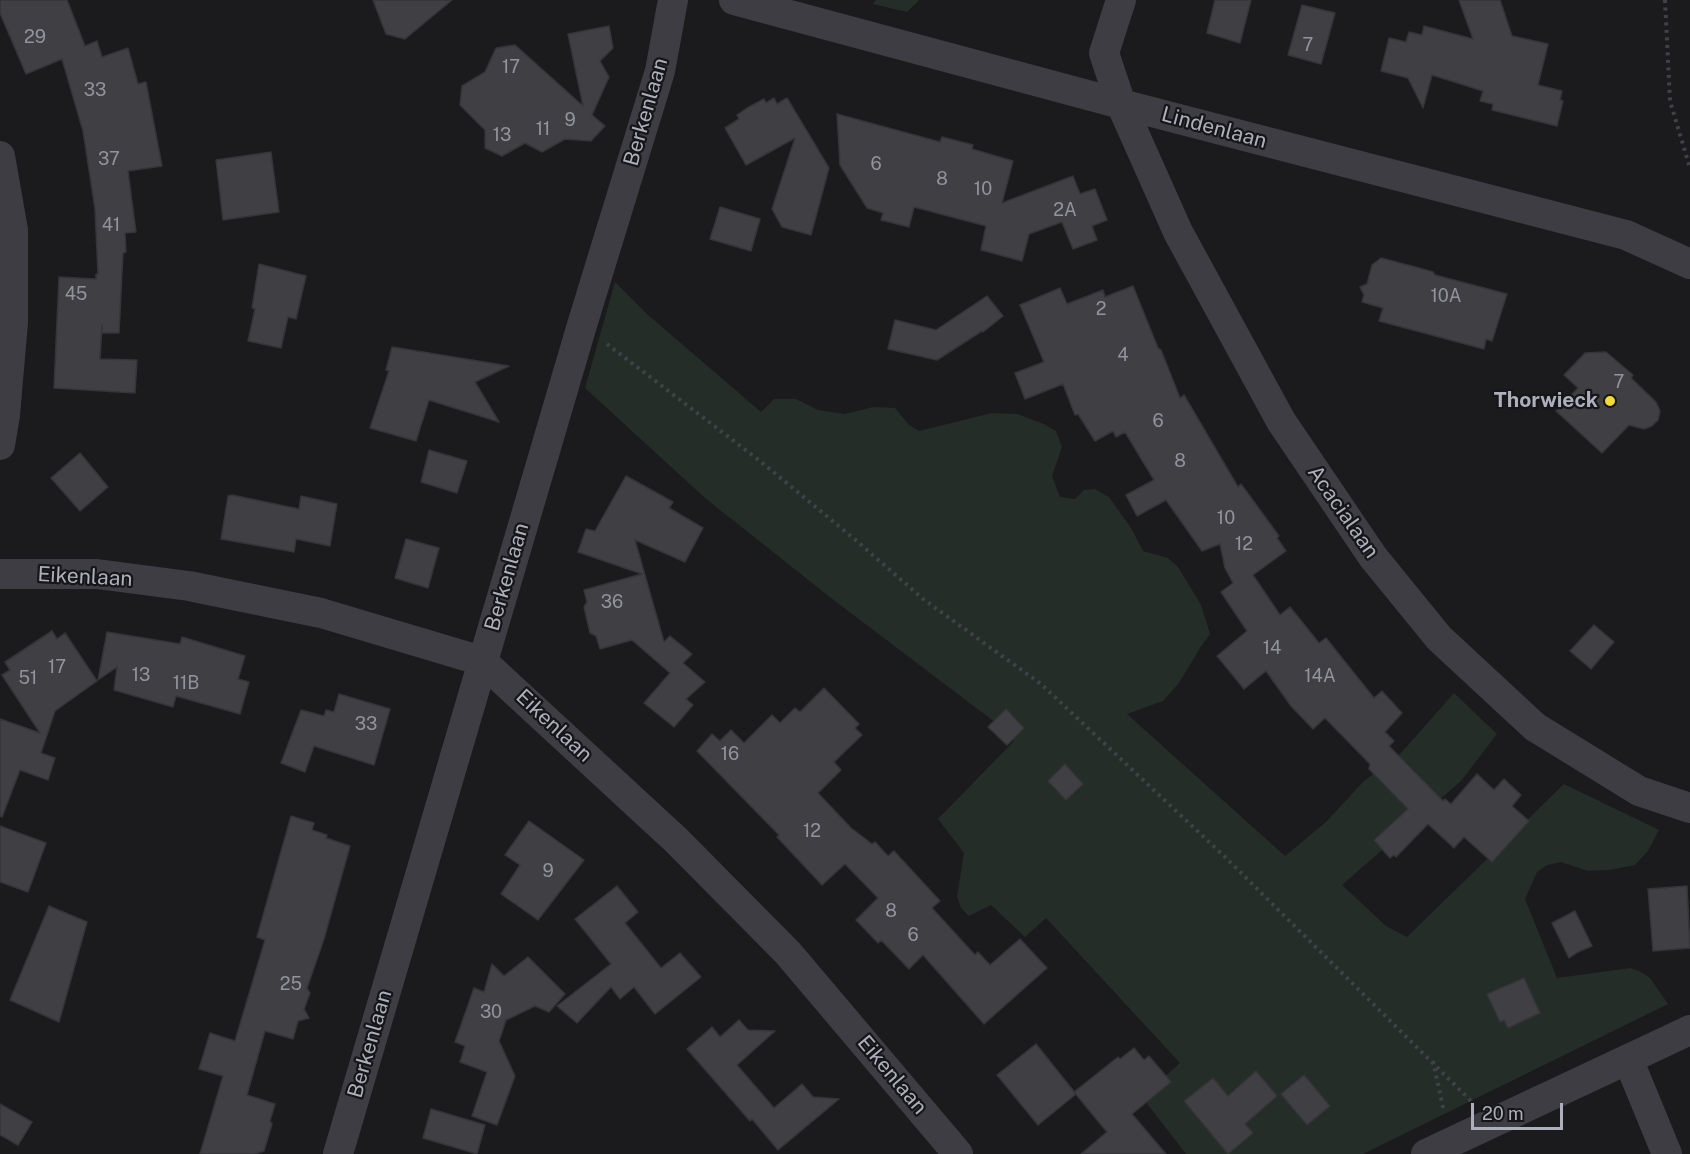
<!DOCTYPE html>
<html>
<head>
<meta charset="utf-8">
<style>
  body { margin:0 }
  #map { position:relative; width:1690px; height:1154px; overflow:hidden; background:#1b1b1d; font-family:"Public Sans",sans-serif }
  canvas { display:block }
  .scale { position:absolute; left:1471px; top:1103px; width:92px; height:27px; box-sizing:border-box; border:3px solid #adafbc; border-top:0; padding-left:8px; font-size:18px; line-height:21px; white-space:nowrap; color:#adafbc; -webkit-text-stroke:4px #161518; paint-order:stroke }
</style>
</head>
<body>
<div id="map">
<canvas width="1690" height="1154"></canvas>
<div class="scale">20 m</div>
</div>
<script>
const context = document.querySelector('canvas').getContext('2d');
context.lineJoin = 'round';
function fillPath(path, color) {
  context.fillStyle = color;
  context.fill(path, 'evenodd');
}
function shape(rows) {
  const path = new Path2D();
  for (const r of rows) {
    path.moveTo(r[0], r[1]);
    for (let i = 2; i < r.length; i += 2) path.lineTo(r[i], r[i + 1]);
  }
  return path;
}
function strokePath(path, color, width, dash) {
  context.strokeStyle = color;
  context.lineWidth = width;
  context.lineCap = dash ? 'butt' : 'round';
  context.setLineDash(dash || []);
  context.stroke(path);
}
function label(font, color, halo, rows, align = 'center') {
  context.font = font + ' "Public Sans",sans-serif';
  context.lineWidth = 4.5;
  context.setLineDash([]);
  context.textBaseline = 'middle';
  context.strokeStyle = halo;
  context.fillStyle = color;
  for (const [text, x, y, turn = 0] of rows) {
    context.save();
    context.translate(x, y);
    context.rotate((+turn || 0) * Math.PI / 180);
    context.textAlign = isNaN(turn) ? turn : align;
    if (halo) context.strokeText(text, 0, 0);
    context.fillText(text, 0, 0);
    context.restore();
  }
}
fillPath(shape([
  [876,0,919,0,907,12,873,4],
  [615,282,648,315,761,412,774,399,796,399,818,410,845,414,873,407,895,408,909,425,919,431,992,413,1017,414,1044,424,1056,431,1062,447,1052,476,1060,497,1075,499,1084,490,1095,489,1109,497,1131,528,1143,551,1168,558,1178,567,1201,605,1210,634,1200,648,1179,683,1163,701,1127,714,1285,856,1326,822,1363,782,1402,752,1454,693,1497,734,1461,781,1342,885,1386,926,1407,937,1564,784,1659,830,1648,851,1635,865,1609,870,1588,871,1561,862,1547,865,1537,872,1525,899,1557,978,1630,968,1639,971,1650,978,1668,1004,1363,1154,1186,1154,1142,1097,1180,1063,1046,918,1025,937,991,905,969,916,961,908,957,896,964,853,938,819,1014,741,996,723,831,598,705,498,585,388]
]), '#242d27');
const building = shape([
  [0,0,67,0,85,46,97,41,102,57,128,48,138,84,146,82,162,166,128,171,136,232,125,233,126,252,123,253,119,333,102,333,102,325,100,359,137,360,135,393,54,388,59,277,96,279,96,274,98,274,95,209,83,131,62,59,26,74,0,13,0,0],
  [373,0,452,0,405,39,386,34,373,0],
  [1215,0,1251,0,1240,43,1207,33,1215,0],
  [1459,0,1500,0,1512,36,1548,44,1538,85,1562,91,1560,100,1563,101,1557,126,1492,110,1493,104,1480,101,1483,91,1432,75,1423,108,1408,78,1381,71,1389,38,1406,42,1409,32,1422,35,1424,26,1473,39,1459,0],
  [1302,5,1335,13,1321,64,1288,55,1302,5],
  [609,26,613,48,600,61,609,77,592,115,605,126,591,141,565,139,542,152,525,143,502,156,485,148,485,130,460,105,462,86,485,72,496,48,515,45,583,106,568,34,609,26],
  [774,98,777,104,787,98,829,168,811,235,782,227,772,209,795,138,746,165,725,128,739,119,737,115,747,108,764,99,766,103,774,98],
  [837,114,940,142,942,137,973,145,972,149,1013,161,1002,203,1073,176,1080,194,1095,189,1107,220,1092,226,1097,240,1073,249,1062,222,1029,234,1022,261,981,250,986,226,914,207,909,227,881,220,883,213,867,208,840,165,837,114],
  [271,152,279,212,223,220,216,160,271,152],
  [720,207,760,219,751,251,710,239,720,207],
  [1381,258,1419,268,1433,272,1435,275,1507,294,1492,341,1486,339,1484,349,1379,321,1383,308,1362,302,1364,295,1360,287,1367,284,1372,265,1381,258],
  [259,264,306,276,296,319,288,317,281,348,248,341,255,309,252,308,259,264],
  [1133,286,1158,348,1161,350,1180,398,1184,395,1238,487,1241,484,1279,536,1277,538,1286,551,1253,575,1280,615,1290,607,1319,643,1326,638,1374,698,1382,691,1402,713,1385,732,1394,741,1389,746,1443,801,1445,799,1451,804,1477,774,1494,790,1504,779,1521,795,1512,806,1529,821,1492,862,1464,837,1454,848,1428,824,1396,857,1394,855,1390,858,1374,840,1408,809,1369,769,1370,764,1325,718,1313,729,1291,706,1266,671,1244,689,1217,656,1247,631,1221,592,1233,583,1225,568,1220,544,1202,551,1166,500,1137,516,1126,495,1154,480,1125,432,1116,437,1113,431,1095,441,1078,414,1075,415,1063,384,1025,399,1015,373,1044,362,1020,305,1060,288,1067,304,1103,290,1105,297,1133,286],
  [987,296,1003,316,983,332,982,331,937,360,888,349,895,320,936,330,987,296],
  [392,347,509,366,475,382,499,422,429,400,416,441,370,428,389,371,386,370,392,347],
  [1606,352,1633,375,1631,378,1656,402,1660,411,1658,420,1652,426,1644,429,1629,425,1602,453,1556,411,1578,388,1564,375,1585,353,1606,352],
  [429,450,467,461,457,493,421,482,429,450],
  [80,453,108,487,80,511,51,478,80,453],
  [626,476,673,502,669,508,703,528,685,562,635,540,664,642,670,636,692,654,683,663,705,682,686,699,693,705,674,727,644,703,670,673,632,640,600,649,596,636,590,633,584,607,587,602,584,590,642,574,578,552,586,529,595,531,626,476],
  [232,495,299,509,301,496,337,504,330,546,296,539,294,552,221,539,228,496,232,495],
  [406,539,439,548,428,588,395,578,406,539],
  [1594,625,1614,642,1591,669,1570,651,1594,625],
  [52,631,57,639,65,633,97,681,55,711,41,753,55,758,48,780,20,770,2,817,0,816,0,719,40,733,2,675,10,670,5,662,52,631],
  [107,632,180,644,182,637,245,656,238,679,249,682,240,714,176,696,173,707,114,690,117,667,98,680,107,632],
  [824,688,859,724,855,728,862,735,834,762,841,770,818,793,851,828,872,844,875,842,888,856,894,851,940,901,932,908,975,955,978,952,990,965,1020,939,1047,968,984,1024,923,955,909,969,881,940,878,943,856,920,878,898,845,864,822,885,777,837,779,835,697,751,712,734,720,741,731,730,744,743,772,715,780,723,795,708,800,712,824,688],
  [339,694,390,709,374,765,314,746,305,772,281,763,301,710,324,716,326,710,334,712,339,694],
  [1006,709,1024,728,1007,745,988,727,1006,709],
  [1065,764,1083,784,1066,800,1048,781,1065,764],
  [291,816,314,823,312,830,327,835,326,838,350,846,324,939,307,988,310,993,304,1009,309,1018,298,1021,293,1039,265,1031,247,1095,275,1104,270,1121,272,1124,264,1151,255,1154,200,1154,223,1076,199,1069,210,1033,235,1041,265,940,257,937,291,816],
  [529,821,584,860,538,920,501,894,520,865,505,855,529,821],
  [0,826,46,843,28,892,0,882,0,826],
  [617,886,638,912,625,923,661,968,680,953,701,977,655,1014,634,987,620,999,611,987,577,1023,557,1006,611,964,575,919,617,886],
  [1687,886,1690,948,1653,951,1648,889,1687,886],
  [49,906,87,922,59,1022,10,1000,49,906],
  [1575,911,1592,946,1578,952,1569,958,1552,923,1575,911],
  [528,957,565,994,549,1012,535,1006,506,1020,499,1041,515,1076,497,1125,472,1116,487,1072,460,1062,465,1046,455,1042,474,988,484,992,492,964,504,976,528,957],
  [1524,978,1540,1013,1508,1028,1504,1020,1500,1022,1487,994,1524,978],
  [739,1020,748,1030,775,1031,737,1065,774,1108,802,1084,813,1097,839,1099,778,1150,752,1119,750,1121,687,1049,712,1027,720,1037,739,1020],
  [1036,1044,1076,1094,1038,1125,997,1075,1036,1044],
  [1134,1048,1144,1060,1149,1056,1171,1082,1132,1114,1166,1154,1081,1154,1107,1132,1074,1092,1118,1057,1120,1059,1134,1048],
  [1256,1071,1277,1096,1245,1124,1253,1133,1228,1154,1184,1101,1213,1078,1228,1096,1256,1071],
  [1304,1075,1330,1106,1307,1125,1281,1094,1304,1075],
  [0,1104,32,1122,18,1145,0,1135,0,1104],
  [431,1109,485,1125,477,1154,423,1138,431,1109]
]);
fillPath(building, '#404044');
strokePath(building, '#353539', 1.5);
strokePath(shape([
  [1665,0,1670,101,1690,168],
  [607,344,760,461,858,542,923,599,1041,684,1224,856,1471,1101],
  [1433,1061,1444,1112]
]), '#414249', 4, [3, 4.5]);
strokePath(shape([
  [734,0,1121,104,1626,235,1690,264],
  [1121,0,1104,53,1121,104,1178,232,1281,421,1373,557,1439,638,1535,727,1639,791,1690,808],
  [0,156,13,230,13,322,5,415,0,445],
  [0,574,97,574,189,586,321,613,482,661,676,840,788,953,958,1154],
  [1628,1059,1667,1154],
  [338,1154,582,325,660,71,673,0],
  [1426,1154,1690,1030]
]), '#3e3d44', 30);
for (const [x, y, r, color] of [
  [1610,401,6,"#f5da3b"]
]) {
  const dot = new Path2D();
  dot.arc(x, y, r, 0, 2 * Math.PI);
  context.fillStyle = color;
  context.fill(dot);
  strokePath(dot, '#161518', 2);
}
label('18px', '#92939e', null, [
  ["29",35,37],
  ["7",1308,45],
  ["17",511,67],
  ["33",95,90],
  ["9",570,120],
  ["11",543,129],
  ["13",502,135],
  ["37",109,159],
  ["6",876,164],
  ["8",942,179],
  ["10",983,189],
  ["2A",1065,210],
  ["41",111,225],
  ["45",76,294],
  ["10A",1446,296],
  ["2",1101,309],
  ["4",1123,355],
  ["7",1619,382],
  ["6",1158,421],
  ["8",1180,461],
  ["10",1226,518],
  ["12",1244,544],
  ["36",612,602],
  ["14",1272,648],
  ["17",57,667],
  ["13",141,675],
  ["14A",1320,676],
  ["51",28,678],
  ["11B",186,683],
  ["33",366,724],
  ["16",730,754],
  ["12",812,831],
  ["9",548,871],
  ["8",891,911],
  ["6",913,935],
  ["25",291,984],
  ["30",491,1012]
]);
label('21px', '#adafbc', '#161518', [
  ["Berkenlaan",646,112,-74],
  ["Lindenlaan",1214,128,15],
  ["Acacialaan",1343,512,55],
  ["Eikenlaan",85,577,3],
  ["Berkenlaan",507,577,-74],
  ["Eikenlaan",554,726,43],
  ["Berkenlaan",370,1044,-74],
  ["Eikenlaan",892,1075,50]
]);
label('bold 21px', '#adafbc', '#161518', [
  ["Thorwieck",1598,401]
], 'right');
</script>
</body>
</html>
